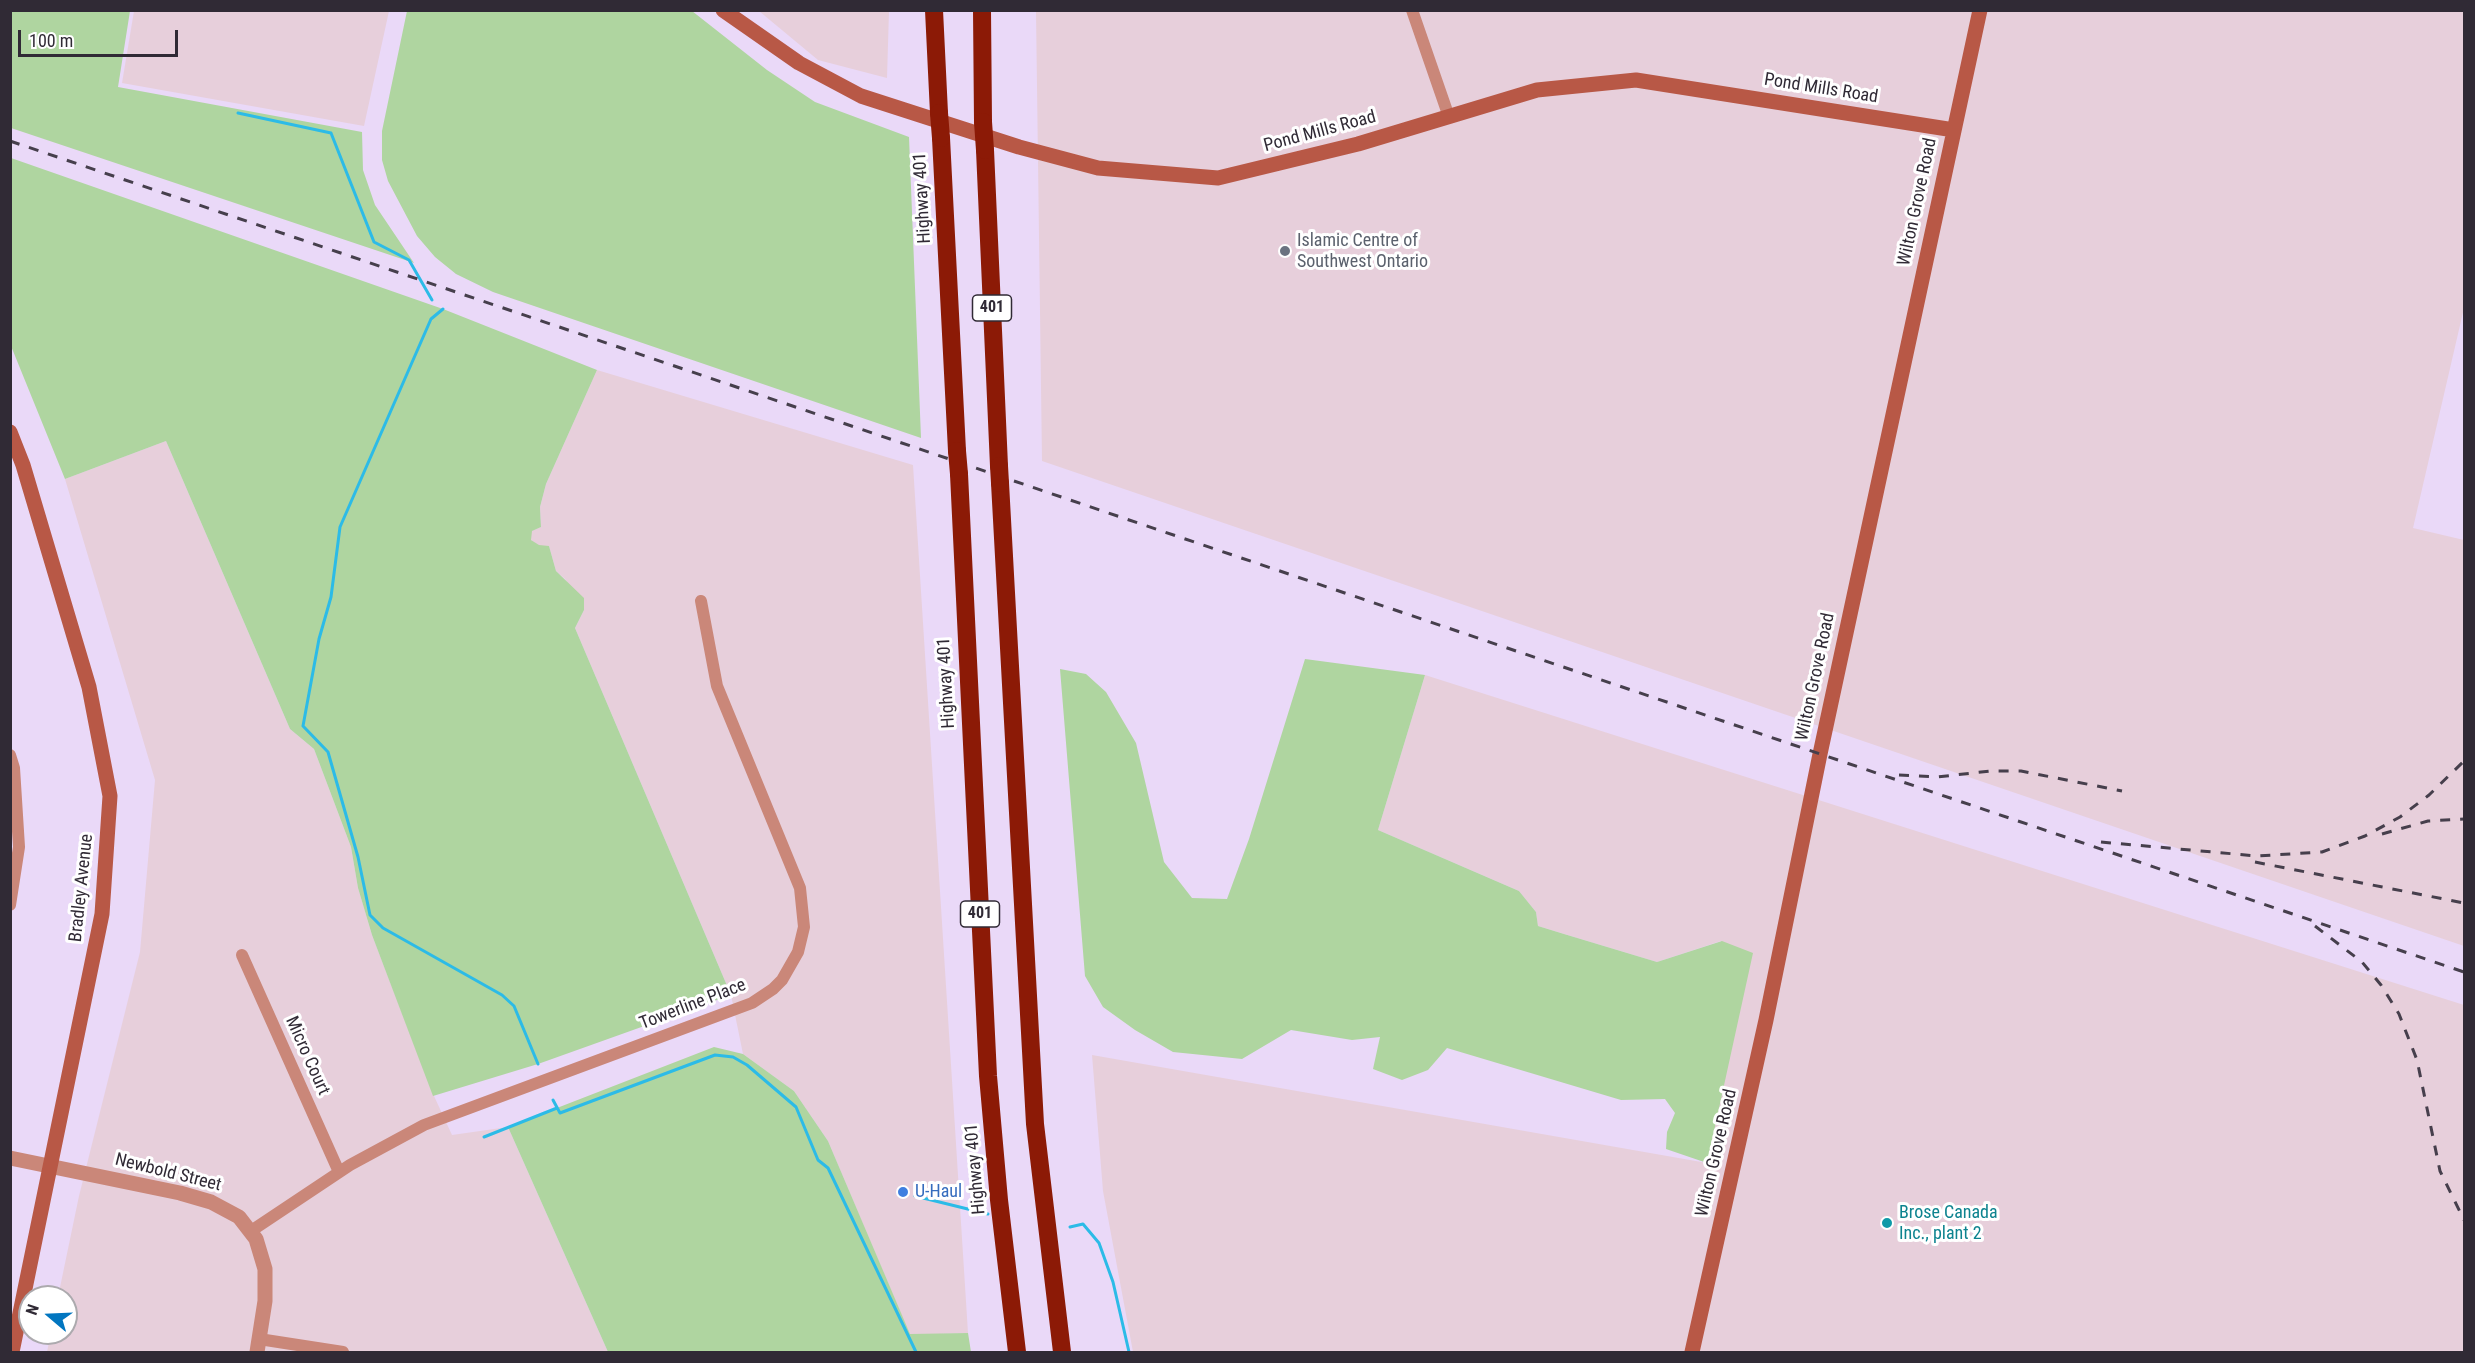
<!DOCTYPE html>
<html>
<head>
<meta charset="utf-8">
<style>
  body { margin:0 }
  #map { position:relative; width:2475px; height:1363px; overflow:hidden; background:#ead9f8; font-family:"Roboto Condensed",sans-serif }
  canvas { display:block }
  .frame { position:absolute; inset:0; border:12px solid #302a35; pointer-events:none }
  .north { position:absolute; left:18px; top:1285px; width:60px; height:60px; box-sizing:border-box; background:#fff; border:2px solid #acaaae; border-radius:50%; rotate:289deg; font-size:16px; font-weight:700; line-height:24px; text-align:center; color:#302a35 }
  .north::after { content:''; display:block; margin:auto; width:21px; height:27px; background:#0276c0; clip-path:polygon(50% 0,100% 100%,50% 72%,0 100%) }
  .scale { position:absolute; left:18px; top:30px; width:160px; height:27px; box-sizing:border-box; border:3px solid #302a35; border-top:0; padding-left:8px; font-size:18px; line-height:21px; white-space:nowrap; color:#302a35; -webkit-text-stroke:4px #fff; paint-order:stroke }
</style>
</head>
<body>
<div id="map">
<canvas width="2475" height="1363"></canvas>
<div class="frame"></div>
<div class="north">N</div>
<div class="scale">100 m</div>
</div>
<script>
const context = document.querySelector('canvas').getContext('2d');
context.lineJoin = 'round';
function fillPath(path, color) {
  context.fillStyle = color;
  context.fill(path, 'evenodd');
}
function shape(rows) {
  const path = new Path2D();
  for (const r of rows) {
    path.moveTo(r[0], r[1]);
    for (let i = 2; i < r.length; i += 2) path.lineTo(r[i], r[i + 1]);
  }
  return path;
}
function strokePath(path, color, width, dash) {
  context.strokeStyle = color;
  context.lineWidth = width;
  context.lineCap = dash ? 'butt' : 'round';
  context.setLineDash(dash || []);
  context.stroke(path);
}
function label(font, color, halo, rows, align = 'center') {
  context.font = font + ' "Roboto Condensed",sans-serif';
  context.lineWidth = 6;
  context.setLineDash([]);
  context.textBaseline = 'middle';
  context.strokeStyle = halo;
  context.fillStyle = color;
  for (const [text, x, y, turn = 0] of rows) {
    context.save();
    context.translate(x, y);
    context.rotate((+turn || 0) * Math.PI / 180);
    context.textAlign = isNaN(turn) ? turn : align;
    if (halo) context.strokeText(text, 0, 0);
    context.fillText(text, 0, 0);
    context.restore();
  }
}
fillPath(shape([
  [134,11,389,11,364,126,122,83],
  [759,11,889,11,887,78,818,60],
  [1036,11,2464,11,2464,308,2413,528,2464,540,2464,946,1042,461],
  [597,370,913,465,968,1333,910,1335,828,1141,794,1091,743,1054,731,995,575,628,584,610,565,579,556,571,549,546,539,546,531,540,531,531,541,527,540,507,546,484],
  [166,441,290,729,314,749,351,847,358,888,372,935,434,1096,452,1135,508,1127,608,1352,47,1352,51,1333,66,1333,66,1297,58,1297,79,1196,140,952,155,780,65,479],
  [1425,675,2464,1005,2464,1352,1133,1352,1103,1191,1092,1055,1707,1163,1721,941,1657,962,1564,934,1538,926,1536,912,1519,891,1378,830]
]), '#e7cfdb');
fillPath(shape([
  [11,10,130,11,118,87,362,132,363,170,375,205,414,263,11,128],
  [407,11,692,11,767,70,815,102,909,137,921,438,493,292,456,274,435,257,417,236,388,181,382,160,382,131],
  [11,158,443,309,597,370,546,484,540,507,541,527,532,531,531,540,539,545,549,546,556,571,584,598,584,610,575,628,731,995,538,1064,433,1096,372,935,358,888,351,847,314,749,290,729,166,441,65,479,11,346],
  [1305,659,1425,675,1378,830,1519,891,1536,912,1538,926,1564,934,1657,962,1722,941,1753,953,1707,1163,1666,1149,1667,1132,1675,1113,1665,1099,1621,1100,1447,1048,1428,1070,1402,1080,1373,1069,1380,1037,1352,1040,1291,1030,1242,1059,1173,1052,1135,1030,1103,1007,1085,976,1060,669,1086,674,1106,692,1136,743,1164,862,1192,898,1227,899,1249,839],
  [714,1047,743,1054,794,1091,828,1141,910,1334,968,1333,971,1352,608,1352,508,1127]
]), '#afd5a0');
strokePath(shape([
  [238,113,331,133,374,242,409,260,432,300],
  [443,309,431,319,340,527,331,597,319,639,303,726,328,752,358,857,370,915,383,928,502,995,514,1006,538,1064],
  [553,1100,560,1113,715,1055,733,1057,747,1065,796,1107,818,1160,828,1168,916,1352],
  [484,1137,557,1108],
  [915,1196,988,1214],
  [1070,1227,1083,1224,1099,1243,1113,1282,1129,1352]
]), '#2cbbe7', 3);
strokePath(shape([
  [1412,10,1449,117],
  [10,755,14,768,19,847,10,905],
  [242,955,339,1172],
  [251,1231,350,1165,424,1125,752,1003,773,989,782,980,798,952,804,927,800,888,717,686,701,601],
  [259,1339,343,1352]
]), '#ca8779', 12);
strokePath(shape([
  [10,1158,180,1193,211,1202,239,1217,256,1239,265,1269,265,1301,257,1352]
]), '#ca8779', 15);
strokePath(shape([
  [723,10,799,63,861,96,1019,147,1098,168,1218,178,1358,144,1537,90,1636,80,1954,130],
  [10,432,23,465,89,687,110,796,102,914,12,1352],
  [1692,1352,1766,1020,1820,754,1980,10]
]), '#b85846', 15);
strokePath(shape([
  [934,10,939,113],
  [982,10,983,122],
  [941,138,957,451],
  [985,150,999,466],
  [959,474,988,1076,999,1200,1017,1352],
  [1000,483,1035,1124,1062,1352]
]), '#8c1a06', 18);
strokePath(shape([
  [10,141,2464,972],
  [1899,775,1937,777,1990,771,2021,771,2122,791],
  [2382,834,2428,821,2464,819],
  [2101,842,2257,856,2322,852,2365,836,2400,817,2429,795,2464,761],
  [2255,862,2464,903],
  [2315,926,2362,962,2381,985,2399,1014,2417,1060,2440,1171,2464,1220]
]), '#463f4c', 3, [10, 10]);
strokePath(shape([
  [939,113,941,138],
  [983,122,985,150],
  [957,451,959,474],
  [999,466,1000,483]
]), '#8c1a06', 18);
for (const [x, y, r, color] of [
  [1285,251,6,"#6b7280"],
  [903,1192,6,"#3f7fe0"],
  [1887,1223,6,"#0f9aa8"]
]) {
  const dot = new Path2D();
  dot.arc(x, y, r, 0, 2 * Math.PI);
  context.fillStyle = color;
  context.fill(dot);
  strokePath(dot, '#fff', 2);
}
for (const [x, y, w] of [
  [992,308,39],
  [980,914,39]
]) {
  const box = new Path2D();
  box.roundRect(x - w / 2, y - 13, w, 26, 4.5);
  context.fillStyle = '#fff';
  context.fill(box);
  strokePath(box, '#302a35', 1.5);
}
label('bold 16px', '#302a35', null, [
  ["401",992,308],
  ["401",980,914]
]);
label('18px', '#302a35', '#fff', [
  ["Pond Mills Road",1821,89,9],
  ["Pond Mills Road",1320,132,-15],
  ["Highway 401",923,198,-93],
  ["Wilton Grove Road",1918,202,-78],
  ["Wilton Grove Road",1816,677,-78],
  ["Highway 401",947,683,-93],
  ["Bradley Avenue",82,888,-84],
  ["Towerline Place",693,1005,-21],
  ["Micro Court",307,1056,66],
  ["Wilton Grove Road",1717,1153,-77],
  ["Highway 401",976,1169,-95],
  ["Newbold Street",168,1173,14]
]);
label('18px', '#5b616d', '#fff', [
  ["Islamic Centre of",1297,241],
  ["Southwest Ontario",1297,262]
], 'left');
label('18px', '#366cbe', '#fff', [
  ["U-Haul",915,1192]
], 'left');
label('18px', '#0d838f', '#fff', [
  ["Brose Canada",1899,1213],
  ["Inc., plant 2",1899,1234]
], 'left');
</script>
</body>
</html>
